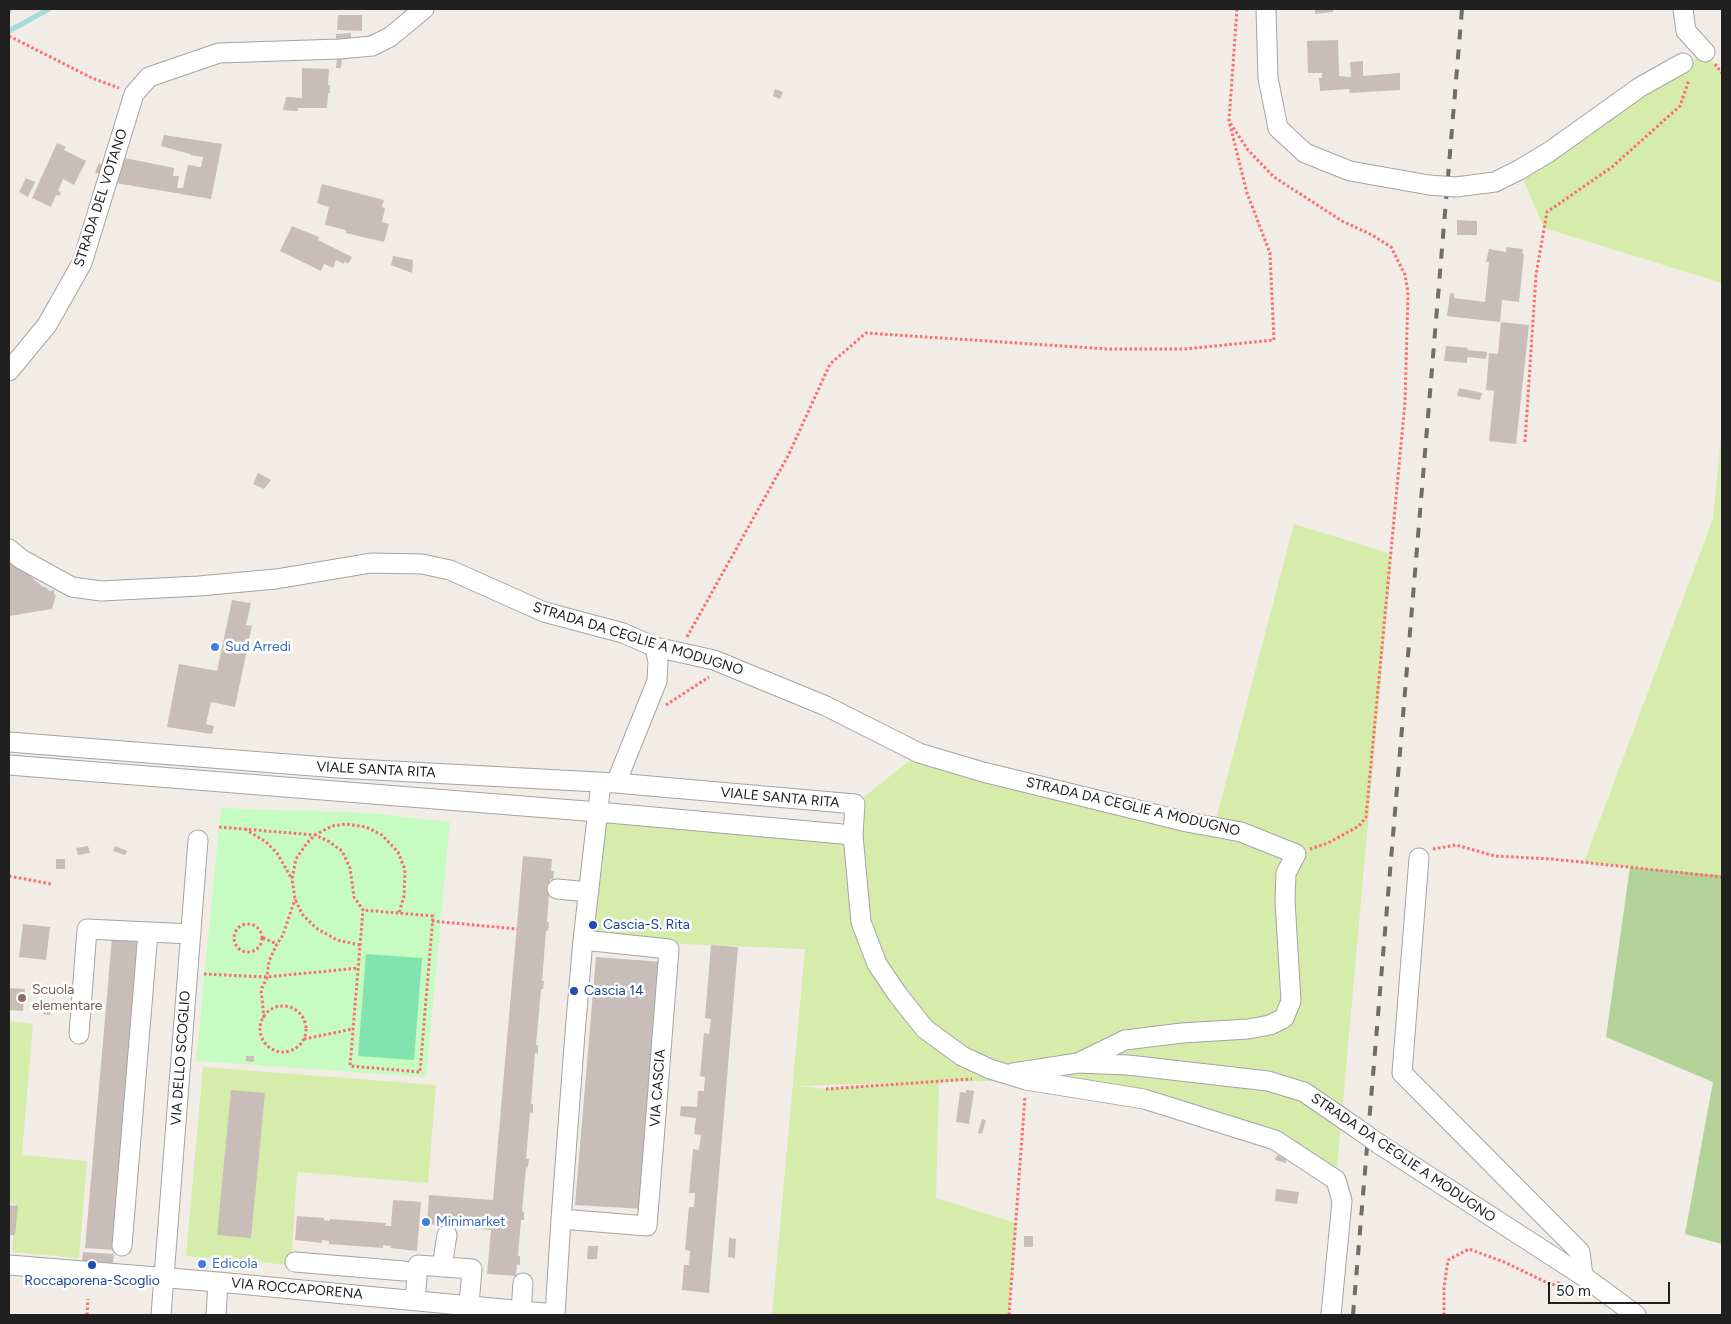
<!DOCTYPE html>
<html>
<head>
<meta charset="utf-8">
<style>
  body { margin:0 }
  #map { position:relative; width:1731px; height:1324px; overflow:hidden; background:#f1ece6; font-family:Figtree,sans-serif }
  canvas { display:block }
  .frame { position:absolute; inset:0; border:10px solid #202020; pointer-events:none }
  .scale { position:absolute; left:1548px; top:1282px; width:122px; height:22px; box-sizing:border-box; border:2px solid #202020; border-top:0; padding-left:6px; font-size:15px; line-height:18px; white-space:nowrap; color:#202020; -webkit-text-stroke:4px #fff; paint-order:stroke }
</style>
</head>
<body>
<div id="map">
<canvas width="1731" height="1324"></canvas>
<div class="frame"></div>
<div class="scale">50 m</div>
</div>
<script>
const context = document.querySelector('canvas').getContext('2d');
context.lineJoin = 'round';
function fillPath(path, color) {
  context.fillStyle = color;
  context.fill(path, 'evenodd');
}
function shape(rows) {
  const path = new Path2D();
  for (const r of rows) {
    if (r.length === 3) {
      path.moveTo(r[0] + r[2], r[1]);
      path.arc(r[0], r[1], r[2], 0, 2 * Math.PI);
      continue;
    }
    path.moveTo(r[0], r[1]);
    for (let i = 2; i < r.length; i += 2) path.lineTo(r[i], r[i + 1]);
  }
  return path;
}
function strokePath(path, color, width, dash) {
  context.strokeStyle = color;
  context.lineWidth = width;
  context.lineCap = dash ? 'butt' : 'round';
  context.setLineDash(dash || []);
  context.stroke(path);
}
function label(font, color, halo, rows, align = 'center') {
  context.font = font + ' Figtree,sans-serif';
  context.lineWidth = 5;
  context.setLineDash([]);
  context.textBaseline = 'middle';
  context.strokeStyle = halo;
  context.fillStyle = color;
  for (const [text, x, y, turn = 0] of rows) {
    context.save();
    context.translate(x, y);
    context.rotate((+turn || 0) * Math.PI / 180);
    context.textAlign = isNaN(turn) ? turn : align;
    if (halo) context.strokeText(text, 0, 0);
    context.fillText(text, 0, 0);
    context.restore();
  }
}
fillPath(shape([
  [1705,52,1722,73,1722,283,1544,228,1519,170],
  [1722,426,1722,875,1584,862,1713,519],
  [1294,524,1392,554,1336,1180,1275,1140,1026,1080,939,1082,936,1198,1016,1223,1009,1315,772,1315,805,949,583,940,598,812,853,835,855,804,919,753,1214,827],
  [917,1082,826,1089,799,1086],
  [9,1021,33,1024,22,1155,87,1161,79,1258,12,1252,16,1204,9,1203],
  [203,1067,436,1085,428,1183,297,1172,291,1265,186,1256]
]), '#d5ecaa');
fillPath(shape([
  [1630,867,1722,875,1722,1244,1685,1234,1713,1082,1606,1037]
]), '#b2d299');
fillPath(shape([
  [221,808,368,813,450,822,426,1077,196,1061]
]), '#c6fcc2');
fillPath(shape([
  [366,954,422,958,414,1060,358,1056]
]), '#81e3af');
strokePath(shape([
  [9,11,9,9],
  [9,31,49,9]
]), '#a5dbe0', 5);
fillPath(shape([
  [1315,9,1333,9,1333,12,1315,14],
  [338,15,362,15,362,31,337,30],
  [351,33,351,39,336,40,336,34],
  [1338,40,1339,76,1351,77,1350,62,1363,61,1363,76,1400,73,1400,90,1350,93,1349,89,1320,91,1319,78,1322,78,1322,73,1308,73,1307,41],
  [337,59,342,59,341,68,336,68],
  [302,68,329,69,328,85,330,85,330,93,328,93,327,108,298,108,298,111,283,110,286,97,302,98],
  [775,89,783,92,780,99,773,96],
  [164,135,222,144,211,199,116,183,125,158,174,168,173,176,179,176,177,188,183,188,188,165,201,167,203,157,190,155,190,154,161,146],
  [57,143,66,147,64,150,86,161,74,185,63,179,58,191,61,192,59,196,56,195,51,207,32,198],
  [99,163,105,166,101,175,95,172],
  [26,178,35,182,28,197,19,192],
  [322,184,384,200,382,206,385,209,382,222,389,224,384,242,346,233,346,230,325,225,329,207,317,203],
  [1457,220,1477,221,1477,235,1457,235],
  [292,226,319,237,318,240,352,257,349,263,344,262,344,264,336,260,333,268,324,264,321,271,280,251],
  [1506,247,1523,249,1522,253,1524,254,1519,302,1502,300,1500,322,1447,316,1450,294,1454,293,1454,298,1485,302,1489,262,1486,262,1489,249,1506,252],
  [393,256,413,260,412,273,391,265],
  [1501,322,1529,325,1516,444,1489,441,1494,391,1486,390,1489,353,1498,354],
  [1446,346,1468,348,1467,350,1487,352,1486,359,1467,357,1467,363,1444,361],
  [1459,388,1482,393,1480,400,1457,396],
  [258,473,271,480,264,489,253,484],
  [9,558,43,587,44,586,50,591,54,590,54,594,56,595,52,609,9,616],
  [232,600,251,603,246,625,252,626,235,707,211,702,206,724,214,726,212,734,167,727,179,664,217,671],
  [88,846,90,853,78,855,76,848],
  [115,846,127,851,125,855,113,851],
  [523,856,552,859,551,871,554,871,553,880,550,879,547,922,549,922,548,931,546,931,542,981,544,981,543,989,541,989,536,1045,538,1045,538,1054,535,1053,531,1104,533,1104,533,1113,530,1112,526,1159,529,1159,528,1167,526,1168,522,1211,524,1212,524,1220,521,1220,518,1256,520,1256,520,1265,517,1264,516,1276,487,1274,491,1230,427,1224,429,1195,493,1200],
  [56,859,65,859,65,869,56,869],
  [23,924,50,927,46,960,19,957],
  [112,938,141,941,115,1250,85,1248],
  [711,945,738,947,709,1293,682,1290,684,1265,689,1265,690,1251,685,1250,689,1207,694,1207,695,1193,689,1193,693,1149,699,1150,701,1135,694,1134,696,1118,680,1116,681,1106,697,1107,698,1091,704,1091,705,1077,700,1076,704,1033,709,1034,711,1019,705,1018],
  [596,957,663,962,643,1209,575,1205],
  [9,988,25,989,23,1011,9,1010],
  [43,1006,51,1006,50,1015,43,1014],
  [246,1056,254,1056,254,1062,246,1061],
  [231,1090,265,1093,251,1238,217,1235],
  [966,1090,974,1091,969,1124,956,1122,960,1092,966,1093],
  [982,1119,986,1120,982,1134,978,1133],
  [1277,1155,1286,1158,1286,1163,1275,1160],
  [1276,1189,1299,1192,1297,1204,1275,1201],
  [393,1200,421,1202,417,1251,390,1248,391,1246,383,1245,383,1248,329,1244,329,1241,322,1240,322,1243,295,1240,297,1216,324,1218,324,1220,330,1221,330,1219,386,1223,385,1226,391,1226],
  [9,1205,18,1206,15,1235,9,1235],
  [1024,1236,1033,1236,1033,1247,1024,1247],
  [729,1238,736,1239,735,1258,728,1257],
  [588,1246,598,1246,597,1259,587,1259],
  [83,1252,114,1254,113,1263,82,1261],
  [201,1262,208,1263,207,1269,198,1268,198,1263,201,1264]
]), '#c9bdb9');
const minor = shape([
  [1266,9,1268,78,1278,128,1305,153,1350,171,1429,185],
  [1683,9,1686,31,1705,52],
  [1456,187,1495,182,1519,170,1549,152,1640,87,1683,63],
  [9,371,47,325,82,263,134,94,149,77,219,53,340,49,372,46,390,37,424,9],
  [9,549,21,559,72,587,101,591,199,586,276,579,371,563,422,564,450,570,544,612,623,633,655,647,714,660,826,706,919,753,983,772,1187,822,1241,832,1296,854,1286,873,1285,900,1291,1001,1284,1018,1270,1025,1248,1029,1182,1033,1125,1040,1078,1063],
  [9,742,338,768,616,783,855,804,853,835,598,812,9,765],
  [616,783,657,681,658,662,655,647],
  [853,835,861,922,877,964,898,995,925,1029,962,1056,990,1069,1026,1080,1144,1099,1275,1140,1336,1180,1342,1201,1331,1315],
  [1419,858,1402,1073,1580,1252,1583,1276],
  [557,889,589,892],
  [79,1034,87,929,191,934],
  [1013,1073,1078,1063,1128,1065,1268,1081,1304,1092,1355,1127],
  [1379,1144,1583,1276,1636,1315],
  [561,1219,647,1226,654,1140,669,949,583,940],
  [122,1246,148,932],
  [295,1262,404,1271],
  [9,1265,218,1282,555,1314],
  [442,1267,447,1235],
  [415,1300,418,1265,472,1269,469,1305],
  [521,1311,523,1283],
  [161,1315,198,840],
  [216,1315,218,1282],
  [555,1315,561,1219,575,1033,583,940,601,783]
]);
strokePath(minor, '#a4a4a4', 21);
strokePath(shape([
  [1237,9,1229,121,1248,150,1274,177,1342,221,1372,235,1391,247,1405,275,1408,292,1405,402,1366,817,1359,826,1328,843,1310,849],
  [9,36,92,78,119,88],
  [1715,64,1722,73],
  [1525,442,1536,275,1547,212,1612,167,1680,106,1689,80],
  [687,637,788,456,830,364,866,333,1108,349,1185,349,1274,340,1270,253,1247,193,1229,121],
  [666,705,709,677],
  [219,827,315,835,328,841,342,851,350,868,354,897,363,910,350,1066,420,1072,433,916,363,910],
  [245,829,266,842,277,853,292,879],
  [1433,849,1456,845,1495,856,1552,859,1722,877],
  [9,876,51,884],
  [432,921,517,929],
  [248,938,14],
  [263,938,277,944],
  [360,945,337,940,316,928,302,914,295,899,292,879,296,859,307,843,315,835,332,826,346,824,366,827,382,835,398,852,405,870,404,896,399,913],
  [204,974,267,977,358,968],
  [283,1029,23],
  [264,1018,261,990,267,977,269,961,277,944,283,935,295,899],
  [304,1039,353,1029],
  [826,1089,972,1079],
  [87,1315,88,1299],
  [1009,1315,1025,1096],
  [1444,1315,1444,1288,1448,1260,1469,1249,1504,1262,1552,1285,1561,1282]
]), '#ff6970', 3, [2.5, 2.5]);
strokePath(minor, '#fff', 19);
strokePath(shape([
  [1353,1315,1462,9]
]), '#6e6e6e', 4, [10, 10]);
const minorBridge = shape([
  [1429,185,1456,187],
  [1355,1127,1379,1144]
]);
strokePath(minorBridge, '#a4a4a4', 21, []);
strokePath(minorBridge, '#fff', 19);
for (const [x, y, r, color] of [
  [215,647,5,"#3f7fe0"],
  [593,925,5,"#1a4fb4"],
  [574,991,5,"#1a4fb4"],
  [22,998,5,"#8d6e63"],
  [426,1222,5,"#3f7fe0"],
  [202,1264,5,"#3f7fe0"],
  [92,1265,5,"#1a4fb4"]
]) {
  const dot = new Path2D();
  dot.arc(x, y, r, 0, 2 * Math.PI);
  context.fillStyle = color;
  context.fill(dot);
  strokePath(dot, '#fff', 2);
}
label('14px', '#202020', '#fff', [
  ["STRADA DEL VOTANO",101,198,-72],
  ["STRADA DA CEGLIE A MODUGNO",638,639,17],
  ["VIALE SANTA RITA",376,770,3],
  ["VIALE SANTA RITA",780,798,5],
  ["STRADA DA CEGLIE A MODUGNO",1133,807,13],
  ["VIA DELLO SCOGLIO",181,1058,-86],
  ["VIA CASCIA",658,1088,-86],
  ["STRADA DA CEGLIE A MODUGNO",1403,1158,34],
  ["VIA ROCCAPORENA",297,1289,5]
]);
label('14px', '#366cbe', '#fff', [
  ["Sud Arredi",225,647],
  ["Minimarket",436,1222],
  ["Edicola",212,1264]
], 'left');
label('14px', '#164399', '#fff', [
  ["Cascia-S. Rita",603,925],
  ["Cascia 14",584,991],
  ["Roccaporena-Scoglio",92,1281,"center"]
], 'left');
label('14px', '#785e54', '#fff', [
  ["Scuola",32,990],
  ["elementare",32,1006]
], 'left');
</script>
</body>
</html>
